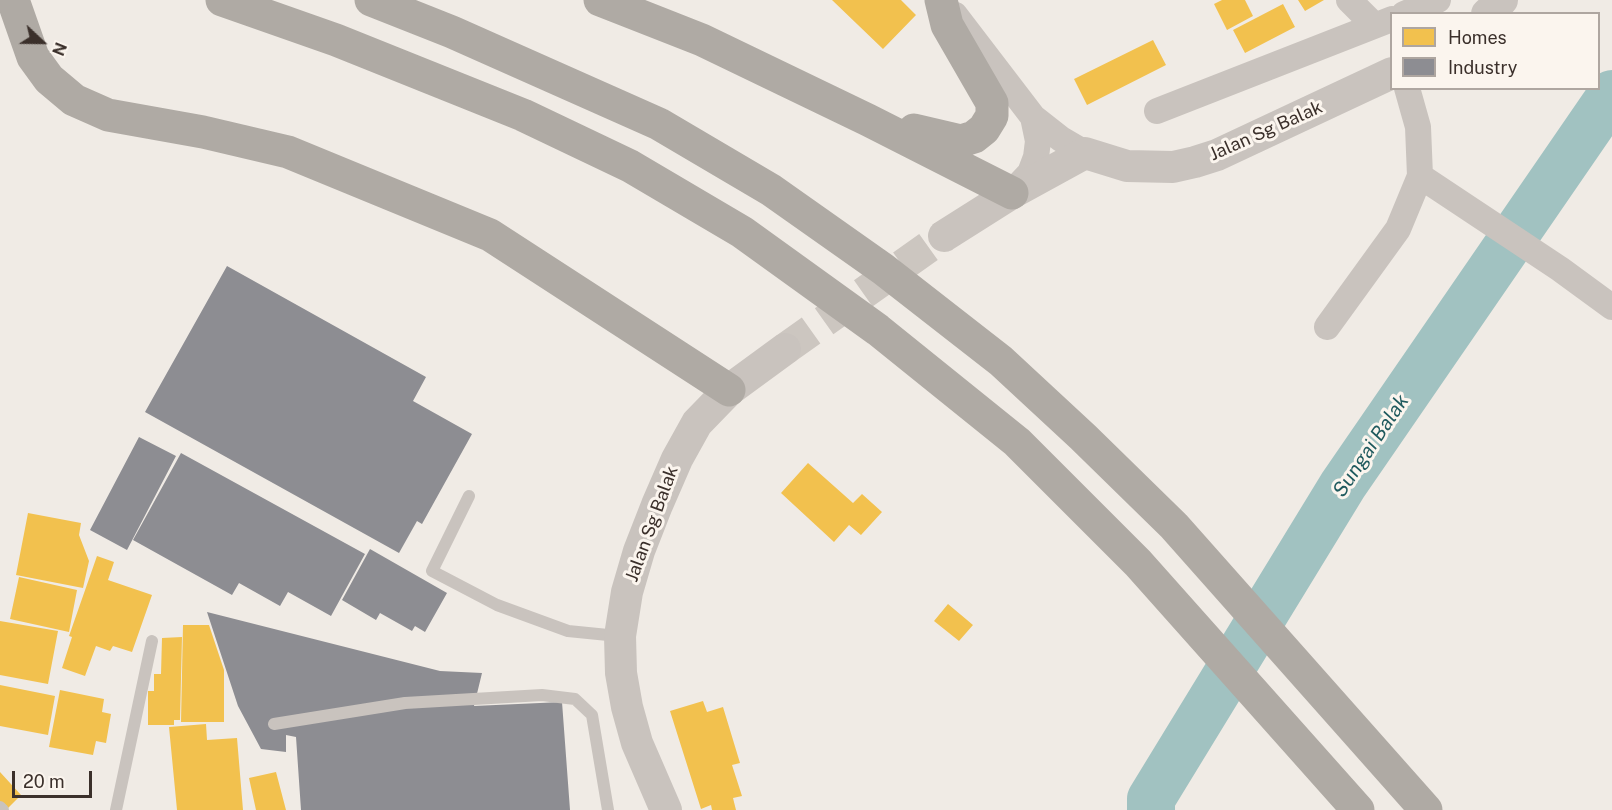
<!DOCTYPE html>
<html>
<head>
<meta charset="utf-8">
<style>
  body { margin:0 }
  #map { position:relative; width:1612px; height:810px; overflow:hidden; background:#f0ebe5; font-family:"Public Sans",sans-serif }
  canvas { display:block }
  .legend { position:absolute; left:1390px; top:12px; width:210px; height:78px; box-sizing:border-box; background:#fbf5ee; border:2px solid #aea6a0; margin:0; padding:8px 10px; list-style:none; font-size:18px; color:#3b302b }
  .legend li { display:flex; align-items:center; gap:12px; height:30px }
  .legend b { width:30px; border:2px solid #aea6a0 }
  .north { position:absolute; left:12px; top:12px; width:60px; height:60px; -webkit-text-stroke:4px #fbf5ee; paint-order:stroke; rotate:112deg; font-size:16px; font-weight:700; line-height:24px; text-align:center; color:#3b302b }
  .north::after { content:''; display:block; margin:auto; width:21px; height:27px; background:#3b302b; clip-path:polygon(50% 0,100% 100%,50% 72%,0 100%) }
  .scale { position:absolute; left:12px; top:771px; width:80px; height:27px; box-sizing:border-box; border:3px solid #3b302b; border-top:0; padding-left:8px; font-size:18px; line-height:21px; white-space:nowrap; color:#3b302b; -webkit-text-stroke:4px #fbf5ee; paint-order:stroke }
</style>
</head>
<body>
<div id="map">
<canvas width="1612" height="810"></canvas>
<ul class="legend">
<li><b style="height:16px;background:#f2c14e"></b>Homes</li>
<li><b style="height:16px;background:#8d8d92"></b>Industry</li>
</ul>
<div class="north">N</div>
<div class="scale">20 m</div>
</div>
<script>
const context = document.querySelector('canvas').getContext('2d');
context.lineJoin = 'round';
function fillPath(path, color) {
  context.fillStyle = color;
  context.fill(path, 'evenodd');
}
function shape(rows) {
  const path = new Path2D();
  for (const r of rows) {
    path.moveTo(r[0], r[1]);
    for (let i = 2; i < r.length; i += 2) path.lineTo(r[i], r[i + 1]);
  }
  return path;
}
function strokePath(path, color, width, dash) {
  context.strokeStyle = color;
  context.lineWidth = width;
  context.lineCap = dash ? 'butt' : 'round';
  context.setLineDash(dash || []);
  context.stroke(path);
}
function label(font, color, halo, rows, align = 'center') {
  context.font = font + ' "Public Sans",sans-serif';
  context.lineWidth = 6;
  context.setLineDash([]);
  context.textBaseline = 'middle';
  context.strokeStyle = halo;
  context.fillStyle = color;
  for (const [text, x, y, turn = 0] of rows) {
    context.save();
    context.translate(x, y);
    context.rotate((+turn || 0) * Math.PI / 180);
    context.textAlign = isNaN(turn) ? turn : align;
    if (halo) context.strokeText(text, 0, 0);
    context.fillText(text, 0, 0);
    context.restore();
  }
}
fillPath(shape([
  [832,0,901,0,916,15,883,49],
  [1222,0,1245,0,1253,16,1227,30,1214,4],
  [1298,0,1324,0,1305,11],
  [1283,4,1295,27,1245,53,1233,30],
  [1153,40,1166,65,1087,105,1074,79],
  [808,463,853,503,862,494,882,512,861,535,849,525,834,542,781,493],
  [28,513,81,523,79,535,89,561,83,588,16,575],
  [97,556,114,562,108,580,152,595,132,652,113,646,110,651,96,646,85,676,62,668,72,637,69,636],
  [19,577,77,590,69,632,10,619],
  [948,604,973,625,959,641,934,621],
  [0,621,58,631,48,684,0,675],
  [183,625,209,625,224,670,224,722,181,722],
  [182,637,180,720,174,720,174,725,148,725,148,691,154,691,154,674,161,674,162,638],
  [0,685,55,696,48,735,0,726],
  [60,690,104,699,102,712,111,714,106,743,96,741,93,755,49,747],
  [703,701,707,712,723,707,740,763,732,765,742,796,733,798,736,810,712,810,711,805,701,809,670,711],
  [206,724,207,740,237,738,243,810,177,810,169,727],
  [0,772,21,795,6,810,0,810],
  [276,772,286,810,256,810,249,778]
]), '#f2c14e');
fillPath(shape([
  [227,266,426,377,413,401,472,434,422,524,417,521,399,553,145,412],
  [139,437,176,456,127,550,90,530],
  [181,453,365,554,331,616,288,592,280,606,239,583,232,595,133,540],
  [370,549,447,593,425,632,415,626,412,631,380,613,376,620,342,600],
  [207,612,440,671,482,673,474,706,562,702,570,810,301,810,296,737,286,735,286,752,261,749,238,706]
]), '#8d8d92');
strokePath(shape([
  [1151,810,1151,799,1343,485,1612,94]
]), '#a1c2c1', 48);
strokePath(shape([
  [785,349,944,236]
]), '#ccc6c0', 32, [32, 16]);
strokePath(shape([
  [469,496,432,571,497,605,568,631,618,636],
  [274,724,405,703,542,695,575,699,592,715,608,810],
  [0,807,3,810],
  [116,810,152,641]
]), '#c9c3be', 12);
strokePath(shape([
  [1349,0,1374,25],
  [1404,14,1438,0],
  [955,15,1033,117,1061,139,1085,153],
  [1157,111,1392,19],
  [1420,176,1560,269,1612,307],
  [1014,190,1030,173,1036,157,1038,141,1033,117],
  [1327,327,1398,229,1420,176,1418,127,1407,88]
]), '#c9c3be', 26);
strokePath(shape([
  [1487,14,1502,0],
  [944,236,1012,193,1085,153,1127,166,1173,167,1195,162,1217,155,1392,73],
  [666,810,637,743,627,707,621,673,620,636,627,592,639,551,657,505,677,459,697,423,729,390,785,349]
]), '#c9c3be', 32);
strokePath(shape([
  [13,0,33,57,49,79,74,100,108,115,203,132,288,152,490,235,729,390],
  [222,0,336,40,523,115,630,166,742,232,878,330,1017,442,1138,563,1358,810],
  [371,0,452,32,659,124,771,190,883,269,1001,361,1083,437,1174,526,1426,810],
  [600,0,702,40,868,120,1012,193],
  [914,130,961,141,974,137,984,129,992,116,992,103,947,25,941,0]
]), '#afaaa4', 33);
label('18px', '#3b302b', '#fbf5ee', [
  ["Jalan Sg Balak",1266,131,-24],
  ["Jalan Sg Balak",652,524,-70]
]);
label('italic 20px', '#1f5a5e', '#fbf5ee', [
  ["Sungai Balak",1371,446,-56]
]);
</script>
</body>
</html>
